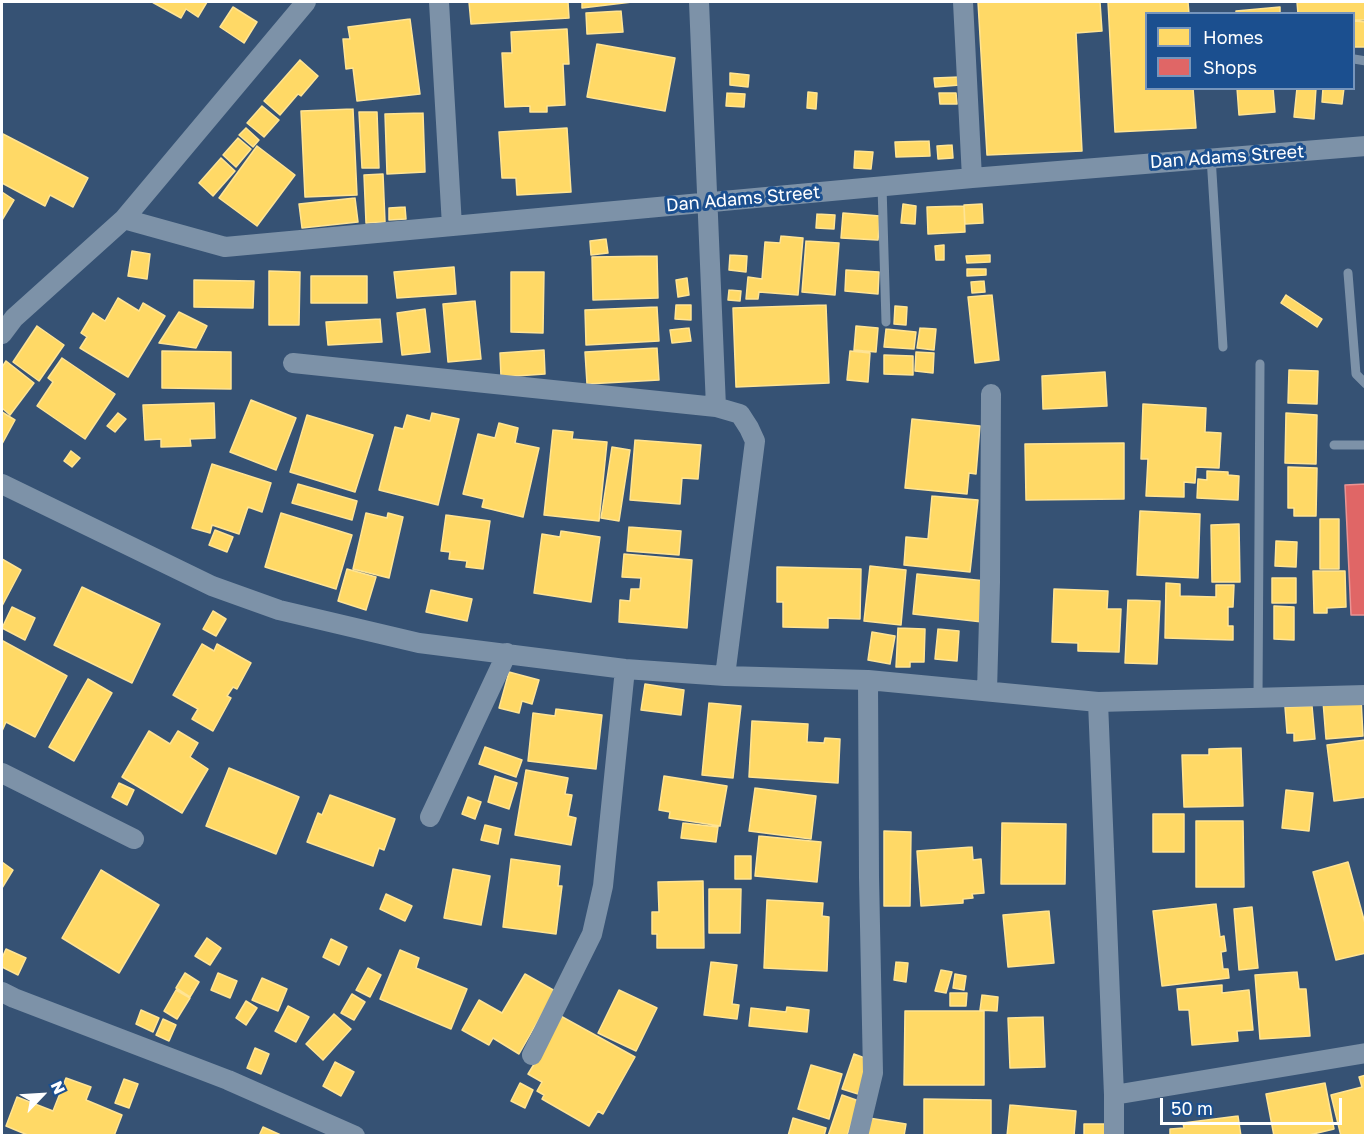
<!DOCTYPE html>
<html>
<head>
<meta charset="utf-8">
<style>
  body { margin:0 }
  #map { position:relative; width:1367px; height:1137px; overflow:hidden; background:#365274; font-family:"Golos Text",sans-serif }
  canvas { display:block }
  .frame { position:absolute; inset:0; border:3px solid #fff; pointer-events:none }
  .legend { position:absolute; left:1145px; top:12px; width:210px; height:78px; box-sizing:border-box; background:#1b4f8f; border:2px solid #7695bc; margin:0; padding:8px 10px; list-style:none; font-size:18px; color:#fff }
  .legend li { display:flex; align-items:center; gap:12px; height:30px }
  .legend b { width:30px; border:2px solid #7695bc }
  .north { position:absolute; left:12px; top:1065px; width:60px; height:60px; -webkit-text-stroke:4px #1b4f8f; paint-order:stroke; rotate:65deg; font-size:16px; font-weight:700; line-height:24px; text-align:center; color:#fff }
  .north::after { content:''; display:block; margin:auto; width:21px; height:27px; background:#fff; clip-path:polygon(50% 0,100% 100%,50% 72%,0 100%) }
  .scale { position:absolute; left:1160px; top:1098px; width:182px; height:27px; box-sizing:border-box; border:3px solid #fff; border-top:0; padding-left:8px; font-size:18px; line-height:21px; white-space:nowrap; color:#fff; -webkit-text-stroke:4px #1b4f8f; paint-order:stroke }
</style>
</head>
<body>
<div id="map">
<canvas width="1367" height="1137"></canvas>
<div class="frame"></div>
<ul class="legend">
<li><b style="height:16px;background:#ffd966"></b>Homes</li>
<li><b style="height:16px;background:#e06666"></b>Shops</li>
</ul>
<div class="north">N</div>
<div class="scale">50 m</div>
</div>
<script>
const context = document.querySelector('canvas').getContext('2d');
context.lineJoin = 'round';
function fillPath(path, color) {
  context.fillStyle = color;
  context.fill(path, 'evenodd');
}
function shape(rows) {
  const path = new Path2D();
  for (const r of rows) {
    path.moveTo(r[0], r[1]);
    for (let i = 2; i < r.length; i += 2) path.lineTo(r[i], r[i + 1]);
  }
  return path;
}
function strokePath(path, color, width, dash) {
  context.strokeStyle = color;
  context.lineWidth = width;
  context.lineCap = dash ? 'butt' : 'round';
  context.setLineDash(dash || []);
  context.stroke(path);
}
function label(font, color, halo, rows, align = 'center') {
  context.font = font + ' "Golos Text",sans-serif';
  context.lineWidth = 6;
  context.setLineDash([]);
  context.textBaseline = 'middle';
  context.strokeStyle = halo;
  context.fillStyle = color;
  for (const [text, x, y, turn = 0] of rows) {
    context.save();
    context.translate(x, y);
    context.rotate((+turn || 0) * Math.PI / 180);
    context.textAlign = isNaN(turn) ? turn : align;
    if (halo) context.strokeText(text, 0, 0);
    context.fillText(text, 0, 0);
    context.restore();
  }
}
const homes = shape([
  [152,2,207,2,198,17,186,9,181,18,152,2],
  [469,2,568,2,569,18,471,24,469,2],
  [582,2,632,2,582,8,582,2],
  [978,2,1100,2,1102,31,1076,33,1082,151,987,155,978,2],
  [1108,2,1188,2,1189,14,1146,14,1146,88,1193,88,1196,128,1115,132,1108,2],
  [1297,2,1366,2,1366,20,1354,20,1354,14,1298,14,1297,2],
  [233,7,257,22,244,43,220,27,233,7],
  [1280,7,1280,14,1236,14,1236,11,1280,7],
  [621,11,623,32,587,34,586,13,621,11],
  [410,19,420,94,357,101,353,68,346,69,343,39,350,39,348,27,410,19],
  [1354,21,1366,22,1366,47,1354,47,1354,21],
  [567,29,569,64,563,64,565,105,547,106,547,112,530,112,530,106,505,107,502,53,512,53,511,32,567,29],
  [597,44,675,58,665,111,587,97,597,44],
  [300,60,318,76,301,96,298,94,280,115,264,101,300,60],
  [730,73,749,75,748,87,730,85,730,73],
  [960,77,960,85,935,87,934,78,960,77],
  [1237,88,1273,88,1275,112,1239,115,1237,88],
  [1297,88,1316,88,1314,119,1294,117,1297,88],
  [1323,88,1344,88,1342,104,1322,102,1323,88],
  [808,92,817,93,816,109,807,108,808,92],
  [727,93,745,94,744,107,726,106,727,93],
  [939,93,956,93,957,104,940,104,939,93],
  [262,106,279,120,264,137,247,123,262,106],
  [353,109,357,195,305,197,301,111,353,109],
  [359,112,377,112,379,168,362,168,359,112],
  [423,113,425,172,387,174,385,114,423,113],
  [246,128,259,140,253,147,239,135,246,128],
  [567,128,571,192,517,195,516,178,502,178,499,132,567,128],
  [3,134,88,178,73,207,50,195,45,206,2,183,3,134],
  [238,138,251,149,236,167,223,155,238,138],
  [929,141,930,156,896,157,895,142,929,141],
  [952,145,953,158,938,159,937,146,952,145],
  [257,146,295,175,257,226,219,198,257,146],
  [855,151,873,152,871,169,854,168,855,151],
  [221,158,235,171,213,196,199,183,221,158],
  [383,174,385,222,366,223,364,175,383,174],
  [2,192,14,200,2,220,2,192],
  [355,198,358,222,302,228,299,204,355,198],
  [903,204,916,206,915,224,901,223,903,204],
  [982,204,983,223,965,224,964,205,982,204],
  [964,206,965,232,928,234,927,207,964,206],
  [405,207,406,219,389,220,389,208,405,207],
  [843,213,880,216,878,240,841,238,843,213],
  [817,214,835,215,834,229,816,228,817,214],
  [781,236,803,238,798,295,759,292,758,299,746,299,748,277,762,279,765,242,780,243,781,236],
  [606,239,608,253,591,255,590,241,606,239],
  [806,241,839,243,835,295,802,292,806,241],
  [944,245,944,260,936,260,935,246,944,245],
  [132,251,150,254,147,279,128,276,132,251],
  [730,255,747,256,746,272,729,270,730,255],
  [990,255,990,262,967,263,966,256,990,255],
  [657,256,658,298,593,300,592,257,657,256],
  [454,267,456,294,397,298,394,272,454,267],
  [967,269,986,269,986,275,967,276,967,269],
  [846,270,879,272,878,294,845,291,846,270],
  [269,271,300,272,299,325,269,325,269,271],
  [511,272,544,272,543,333,511,332,511,272],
  [311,276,367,276,367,303,311,303,311,276],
  [687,278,689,295,678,297,676,280,687,278],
  [194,280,254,281,253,308,194,307,194,280],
  [984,281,985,292,972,293,971,282,984,281],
  [729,290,741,291,740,301,728,300,729,290],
  [992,295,999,360,975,363,968,297,992,295],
  [1286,295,1322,319,1317,327,1281,303,1286,295],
  [118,298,139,311,143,303,165,316,128,377,80,348,87,337,81,333,93,313,105,321,118,298],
  [475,301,481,359,448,362,443,304,475,301],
  [676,305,691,305,691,320,675,319,676,305],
  [826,305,829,383,736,387,733,308,826,305],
  [895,306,907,307,906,325,894,324,895,306],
  [657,307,659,341,586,345,585,310,657,307],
  [425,309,430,352,402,355,397,313,425,309],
  [179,312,207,326,196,348,159,343,179,312],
  [380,319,382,342,328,345,326,322,380,319],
  [37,326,64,345,39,381,13,362,37,326],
  [856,326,878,328,876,352,854,350,856,326],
  [689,328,691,341,672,343,670,330,689,328],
  [920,328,936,329,934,350,917,348,920,328],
  [886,329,916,332,914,349,884,347,886,329],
  [657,348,659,380,587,384,585,352,657,348],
  [544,350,545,374,501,377,500,353,544,350],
  [162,351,231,352,231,389,162,388,162,351],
  [850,351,870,353,868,382,847,380,850,351],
  [916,352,934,353,933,373,915,371,916,352],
  [884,355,913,356,913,375,884,374,884,355],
  [62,358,115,394,85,439,37,406,53,382,48,378,62,358],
  [6,361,34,383,10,415,2,408,2,367,6,361],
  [1289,370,1318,371,1317,404,1288,403,1289,370],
  [1105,372,1107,406,1043,409,1042,376,1105,372],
  [251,400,296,418,276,470,230,452,251,400],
  [214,403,215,438,190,439,191,446,161,447,161,439,145,440,143,405,214,403],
  [1143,404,1206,408,1205,432,1221,433,1219,468,1196,467,1195,483,1184,482,1184,497,1146,496,1148,459,1141,459,1143,404],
  [2,412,15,420,2,444,2,412],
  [118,413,126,419,115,432,107,426,118,413],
  [432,413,459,419,438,505,379,490,395,427,403,429,407,415,430,421,432,413],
  [1286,413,1317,415,1316,464,1285,463,1286,413],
  [307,415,373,435,355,492,290,472,307,415],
  [912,419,980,426,976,474,969,473,967,494,905,488,912,419],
  [499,423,518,428,515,443,539,448,523,517,482,507,484,499,463,494,478,434,495,438,499,423],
  [553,430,573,432,572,439,607,442,599,521,544,515,553,430],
  [635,440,701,445,698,479,682,478,680,504,630,500,635,440],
  [1124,443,1124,499,1026,500,1025,444,1124,443],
  [612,447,630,450,619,521,601,518,612,447],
  [71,451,80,458,72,467,64,461,71,451],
  [212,464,271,483,262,512,248,507,239,534,212,525,210,533,192,528,212,464],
  [1288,467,1317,468,1316,516,1294,516,1294,508,1288,508,1288,467],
  [1207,471,1228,472,1228,475,1239,476,1238,500,1197,498,1198,479,1207,480,1207,471],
  [298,484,357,501,352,520,292,503,298,484],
  [932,496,978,500,970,572,904,565,906,537,928,539,932,496],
  [1140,511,1200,514,1198,578,1137,575,1140,511],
  [281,513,352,535,336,589,265,567,281,513],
  [366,513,387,518,388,513,403,517,389,578,353,569,366,513],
  [446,515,490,521,483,569,466,567,467,561,449,559,450,552,441,551,446,515],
  [1320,519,1339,519,1339,569,1320,569,1320,519],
  [1239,524,1240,582,1212,582,1211,525,1239,524],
  [629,527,681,531,679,555,627,551,629,527],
  [215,530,233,537,227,552,209,545,215,530],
  [561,531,600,537,591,602,534,593,542,534,560,537,561,531],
  [1276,541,1297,542,1296,567,1275,566,1276,541],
  [624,554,692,560,687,628,619,622,620,600,630,601,631,589,640,589,641,578,622,577,624,554],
  [2,559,21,570,2,606,2,559],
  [870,566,906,570,901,625,864,621,870,566],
  [777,567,861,569,860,619,828,618,828,628,783,627,783,602,777,602,777,567],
  [347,569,376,577,366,610,338,601,347,569],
  [1313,571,1345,571,1346,607,1327,608,1327,613,1314,613,1313,571],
  [917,574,986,581,982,622,913,614,917,574],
  [1272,578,1296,578,1296,603,1272,603,1272,578],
  [1166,583,1180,584,1180,596,1216,597,1216,585,1234,585,1233,607,1228,607,1228,626,1233,626,1233,640,1165,638,1166,583],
  [82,587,160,624,132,683,54,645,82,587],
  [1054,589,1108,591,1107,609,1121,609,1119,652,1078,651,1078,643,1052,642,1054,589],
  [431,590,472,599,467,621,426,612,431,590],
  [1128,600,1160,601,1157,664,1125,663,1128,600],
  [1274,606,1294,607,1294,640,1274,639,1274,606],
  [12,607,35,618,25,640,2,628,12,607],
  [213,611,226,619,216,636,203,629,213,611],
  [898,628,925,629,924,662,910,662,910,667,896,667,898,628],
  [938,629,959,631,957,661,935,659,938,629],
  [872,632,895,636,890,664,868,660,872,632],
  [3,641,67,676,35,737,6,722,2,731,2,643,3,641],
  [202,644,214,651,217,644,251,663,237,689,233,687,227,696,231,698,213,731,192,719,198,709,173,695,202,644],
  [509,672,539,680,532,704,522,701,519,713,499,708,509,672],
  [88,679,112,693,74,761,49,747,88,679],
  [645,684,684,690,681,715,641,710,645,684],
  [1361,698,1363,736,1326,739,1323,701,1361,698],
  [709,703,741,706,733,778,702,775,709,703],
  [1312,706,1315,739,1294,741,1294,733,1287,733,1285,707,1312,706],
  [556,709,602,715,596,769,528,761,533,713,555,716,556,709],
  [752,721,808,724,807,742,824,743,825,738,840,739,838,783,749,777,752,721],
  [149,731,170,744,178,731,198,743,190,757,208,769,182,813,122,777,149,731],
  [1365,740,1366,797,1334,801,1327,745,1365,740],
  [485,747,522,760,516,777,479,764,485,747],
  [1241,748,1243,806,1184,807,1182,755,1209,755,1209,749,1241,748],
  [229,768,299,797,276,854,206,826,229,768],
  [526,770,568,778,565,794,572,795,568,816,576,818,571,845,515,835,526,770],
  [495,776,517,783,509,809,488,802,495,776],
  [664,776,727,786,720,826,669,818,670,812,659,810,664,776],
  [119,783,134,790,127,805,112,797,119,783],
  [755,788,816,796,811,839,749,831,755,788],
  [1286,790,1313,793,1309,831,1282,828,1286,790],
  [330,795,395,819,384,850,379,848,373,866,307,842,318,813,322,815,330,795],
  [468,797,481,802,475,819,462,814,468,797],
  [1153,814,1184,814,1184,852,1153,852,1153,814],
  [1196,821,1243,821,1244,887,1196,887,1196,821],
  [683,823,718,827,716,842,681,838,683,823],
  [1002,823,1066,824,1065,884,1001,884,1002,823],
  [485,825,501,829,498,844,481,840,485,825],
  [884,831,911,832,910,906,884,906,884,831],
  [759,836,821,842,817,882,755,876,759,836],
  [972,847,973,860,981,859,984,893,972,894,973,898,963,899,963,903,921,906,917,851,972,847],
  [735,856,751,856,751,879,735,879,735,856],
  [511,859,560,866,558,886,562,886,556,934,503,927,511,859],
  [2,862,13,870,2,888,2,862],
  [1348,862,1366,927,1366,953,1336,960,1313,872,1348,862],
  [453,869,490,876,481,925,444,918,453,869],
  [101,870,159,905,119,973,62,938,101,870],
  [703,881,704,948,657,948,657,934,652,934,652,912,659,912,658,882,703,881],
  [709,889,741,889,740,933,709,933,709,889],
  [386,894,412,906,405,921,380,909,386,894],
  [767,900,823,903,822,916,829,917,827,971,764,968,767,900],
  [1216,904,1220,937,1224,936,1226,951,1221,952,1223,969,1228,969,1229,978,1162,986,1153,911,1216,904],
  [1252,907,1258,968,1239,970,1234,909,1252,907],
  [1049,911,1054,963,1008,967,1003,915,1049,911],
  [207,938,221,948,210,965,195,956,207,938],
  [331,939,347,947,339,965,323,957,331,939],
  [6,949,26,958,18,975,2,967,2,958,6,949],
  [400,950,419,958,416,968,467,989,451,1029,380,999,400,950],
  [711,962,737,965,732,1004,739,1005,737,1019,704,1015,711,962],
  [896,962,908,963,906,982,894,980,896,962],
  [368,968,381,975,370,997,356,990,368,968],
  [941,970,952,972,946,993,935,991,941,970],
  [1297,972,1299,989,1306,989,1310,1036,1260,1039,1255,975,1297,972],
  [185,973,199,982,190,997,176,988,185,973],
  [218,973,237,981,230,998,211,990,218,973],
  [525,974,555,991,519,1054,493,1038,489,1045,462,1030,479,1000,502,1013,525,974],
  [955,974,966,976,964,990,953,988,955,974],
  [262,978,287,989,278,1011,252,1000,262,978],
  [1222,985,1222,993,1249,990,1253,1030,1237,1031,1238,1041,1192,1045,1189,1010,1179,1010,1177,989,1222,985],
  [176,990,190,998,177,1019,164,1011,176,990],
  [619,990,657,1008,636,1051,598,1033,619,990],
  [950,993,967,993,966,1006,950,1006,950,993],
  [352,994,365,1002,354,1020,341,1013,352,994],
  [982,995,998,997,997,1011,980,1010,982,995],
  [246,1001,257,1008,246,1025,236,1018,246,1001],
  [288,1006,309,1017,296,1042,275,1031,288,1006],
  [787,1007,809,1010,807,1032,749,1026,751,1008,786,1012,787,1007],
  [141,1010,159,1018,153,1032,136,1024,141,1010],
  [905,1011,984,1011,984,1085,904,1085,905,1011],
  [334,1014,351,1029,323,1060,306,1044,334,1014],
  [557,1014,635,1057,603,1114,598,1111,589,1126,542,1099,544,1095,537,1091,542,1082,528,1074,536,1061,557,1014],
  [1043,1017,1045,1067,1010,1068,1008,1018,1043,1017],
  [163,1019,176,1025,169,1041,156,1035,163,1019],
  [255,1048,269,1054,261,1074,247,1068,255,1048],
  [854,1054,870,1060,858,1094,842,1089,854,1054],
  [335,1062,354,1072,341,1096,323,1086,335,1062],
  [811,1065,842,1074,829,1119,798,1109,811,1065],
  [1366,1075,1366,1136,1341,1136,1331,1095,1362,1087,1359,1077,1366,1075],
  [66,1078,91,1087,86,1100,122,1115,114,1136,30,1136,6,1126,17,1097,53,1111,66,1078],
  [124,1079,138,1084,129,1108,115,1103,124,1079],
  [520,1083,533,1090,525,1108,511,1101,520,1083],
  [1325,1083,1334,1129,1305,1136,1274,1136,1266,1094,1325,1083],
  [842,1095,859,1101,847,1136,828,1136,842,1095],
  [924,1099,991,1100,991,1136,924,1136,924,1099],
  [1010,1105,1076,1111,1074,1136,1007,1136,1010,1105],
  [1238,1116,1241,1136,1170,1136,1170,1129,1184,1128,1183,1123,1238,1116],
  [793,1118,826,1128,824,1136,788,1136,793,1118],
  [869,1118,906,1124,904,1136,866,1136,869,1118],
  [1084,1124,1107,1124,1107,1136,1084,1136,1084,1124],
  [263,1127,283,1136,259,1136,263,1127]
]);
fillPath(homes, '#ffd966');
strokePath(homes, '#ffe494', 1.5);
const shops = shape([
  [1366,484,1366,615,1351,615,1345,485,1366,484]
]);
fillPath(shops, '#e06666');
strokePath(shops, '#e99494', 1.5);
strokePath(shape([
  [1354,59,1366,61],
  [1211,157,1223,347],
  [882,186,886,322],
  [1348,273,1356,374,1366,384],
  [1334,445,1366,445],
  [1258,698,1260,364]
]), '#7d92a8', 9);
strokePath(shape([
  [439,2,452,226],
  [699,2,716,407],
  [963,2,972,178],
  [124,219,225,247,972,178,1366,146],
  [2,334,14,318,124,219,306,2],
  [293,363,716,407,740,414,749,428,755,441,725,676],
  [2,484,212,586,279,610,419,643,625,669,725,676,868,680,1098,702,1366,695],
  [987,691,990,582,991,394],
  [1098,702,1114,1095,1114,1136],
  [2,773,134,839],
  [430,817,507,653],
  [2,992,14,998,228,1080,355,1136],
  [532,1055,592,934,603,886,625,669],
  [1114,1095,1366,1053],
  [858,1136,873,1073,869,877,868,680]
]), '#7d92a8', 20);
label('18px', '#fff', '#1b4f8f', [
  ["Dan Adams Street",1227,157,-4],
  ["Dan Adams Street",743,199,-5]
]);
</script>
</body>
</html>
